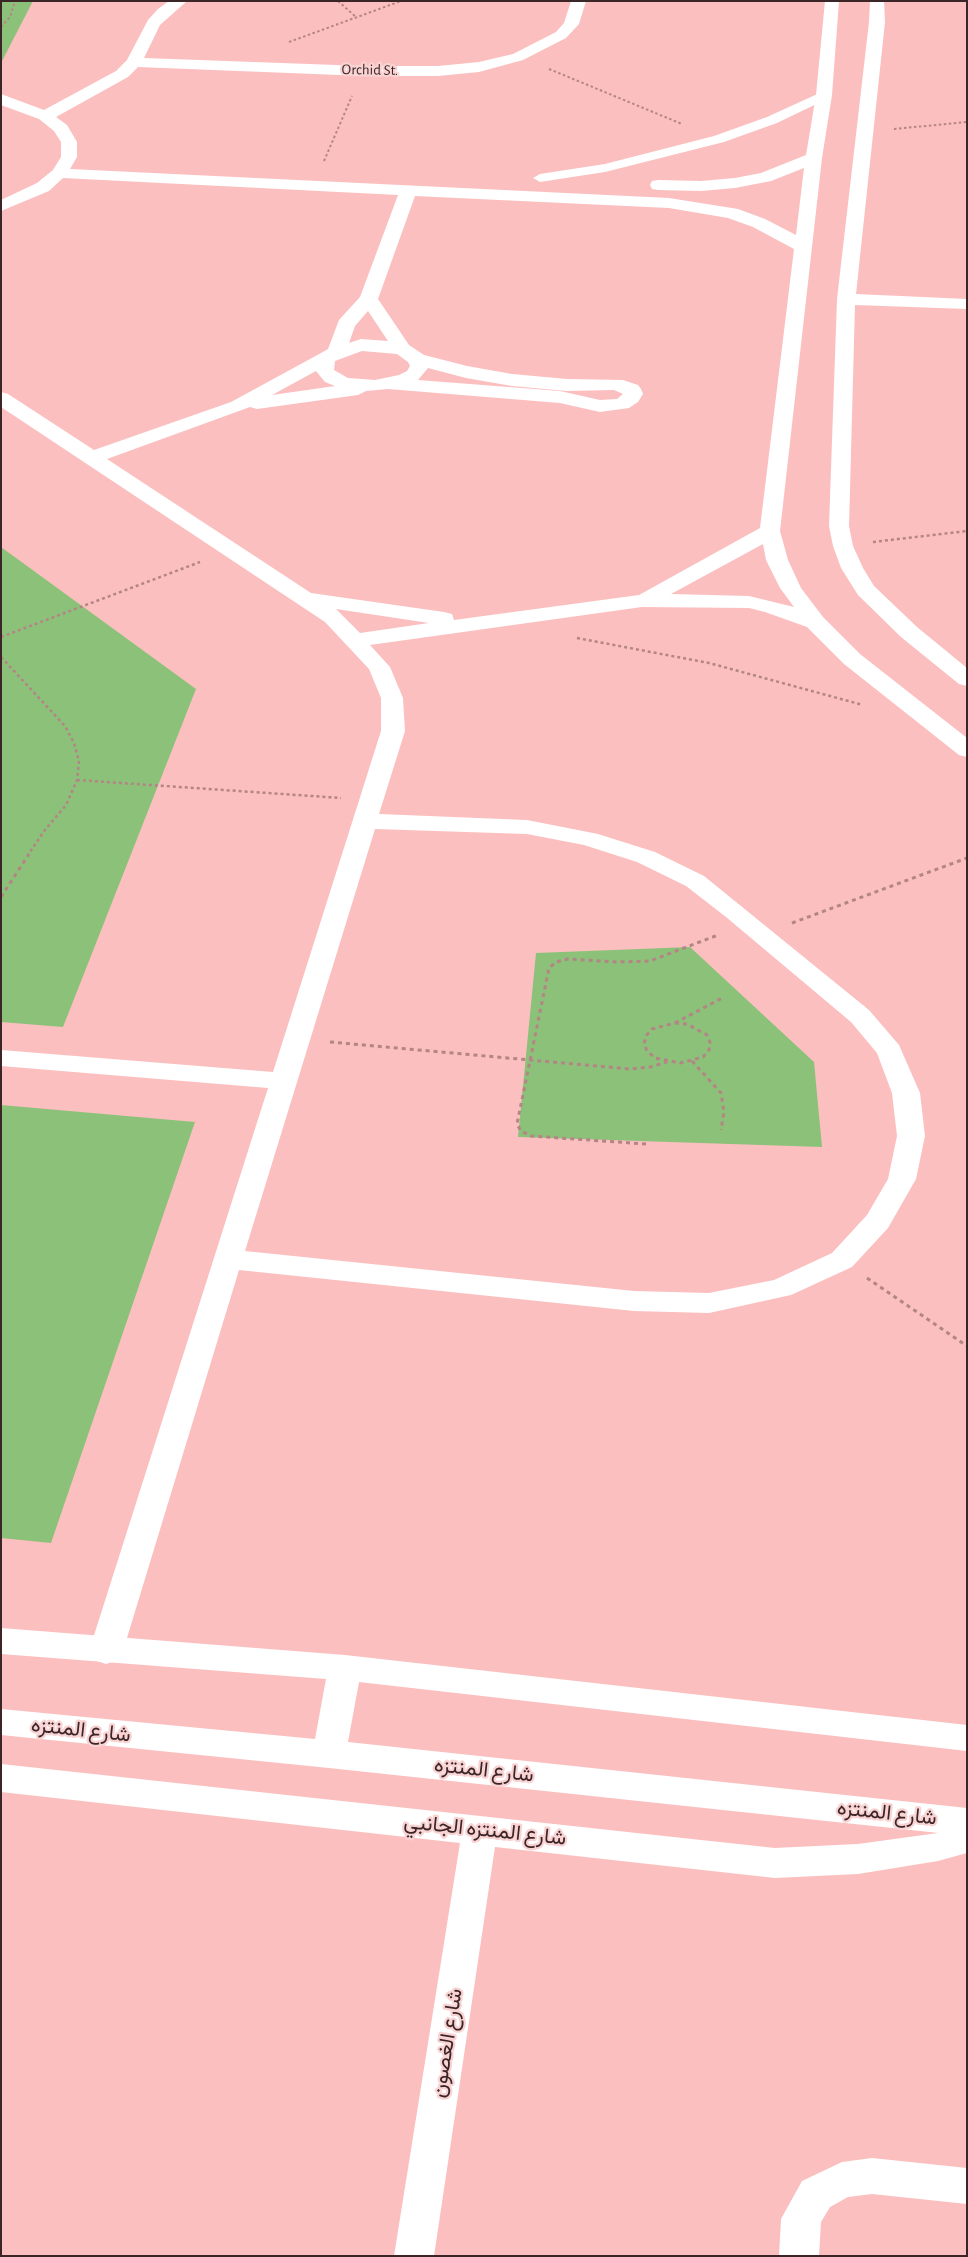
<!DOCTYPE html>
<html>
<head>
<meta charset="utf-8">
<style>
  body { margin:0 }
  #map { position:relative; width:968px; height:2257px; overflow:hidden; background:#fcbfbf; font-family:"Alegreya Sans",sans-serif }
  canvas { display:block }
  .frame { position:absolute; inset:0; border:2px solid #3c2526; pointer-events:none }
</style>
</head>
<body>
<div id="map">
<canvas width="968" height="2257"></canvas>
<div class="frame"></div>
</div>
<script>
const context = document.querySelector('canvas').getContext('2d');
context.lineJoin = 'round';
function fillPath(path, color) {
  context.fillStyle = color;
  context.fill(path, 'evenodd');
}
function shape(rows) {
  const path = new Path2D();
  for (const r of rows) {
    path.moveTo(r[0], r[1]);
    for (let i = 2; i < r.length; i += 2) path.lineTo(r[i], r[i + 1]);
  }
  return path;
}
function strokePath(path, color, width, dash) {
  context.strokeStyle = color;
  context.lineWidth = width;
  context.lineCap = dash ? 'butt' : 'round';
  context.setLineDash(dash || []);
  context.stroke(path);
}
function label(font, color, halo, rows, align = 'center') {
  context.font = font + ' "Alegreya Sans",Vazirmatn,sans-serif';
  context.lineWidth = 4.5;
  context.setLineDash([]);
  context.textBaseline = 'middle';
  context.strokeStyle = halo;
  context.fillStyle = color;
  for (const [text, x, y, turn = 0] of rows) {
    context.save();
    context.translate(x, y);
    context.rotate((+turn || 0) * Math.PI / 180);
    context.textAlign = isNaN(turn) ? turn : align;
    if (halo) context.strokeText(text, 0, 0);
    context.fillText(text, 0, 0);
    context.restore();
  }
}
fillPath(shape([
  [1,1,33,1,1,63],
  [1,547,196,689,63,1027,1,1022],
  [690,947,814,1062,822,1147,518,1137,536,953],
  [1,1105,195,1122,51,1543,1,1538]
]), '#8cc17a');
strokePath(shape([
  [338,1,356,17],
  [1,27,10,17,15,1],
  [289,42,401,1],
  [549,69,682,124],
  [894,129,967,122],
  [324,161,352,96]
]), '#b48585', 2, [2.5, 2.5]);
strokePath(shape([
  [873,542,967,531],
  [1,637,200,562],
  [577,638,709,663,863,705],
  [1,657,65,726,74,743,79,761,77,780,66,805,45,830,28,855],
  [77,780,341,798]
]), '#b48585', 2.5, [3, 3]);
strokePath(shape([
  [1,897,29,854],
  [792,923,967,858],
  [675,1023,687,1024,707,1035,710,1042,709,1050,703,1057,680,1063,655,1058,647,1051,644,1044,646,1036,652,1029,675,1023],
  [675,1023,722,998],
  [330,1042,630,1069,650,1067,667,1062],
  [692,1061,721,1093,724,1112,721,1130],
  [646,1144,531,1136,521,1131,517,1124,549,968,556,962,568,959,616,962,650,961,718,935],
  [867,1278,967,1346]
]), '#b48585', 3, [4, 4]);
fillPath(shape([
  [824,91,829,92,831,95,829,98,777,123,724,142,605,172,540,182,533,178,540,174,605,164,714,136,767,117,824,91]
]), '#fff');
fillPath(shape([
  [169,1,187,1,160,25,144,58,364,66,438,66,479,62,513,54,556,32,564,23,571,1,586,1,579,24,566,38,523,60,479,72,438,76,364,76,138,67,128,77,56,117,67,125,77,142,77,157,70,169,669,198,738,209,765,219,796,235,804,168,771,181,735,188,701,191,658,190,652,189,650,185,652,181,658,180,701,181,735,178,761,173,806,155,816,95,825,1,839,1,832,95,822,158,780,531,788,560,801,588,823,617,860,654,967,738,967,757,959,755,844,664,807,627,765,612,749,608,642,607,370,645,390,667,403,698,405,731,379,814,527,820,598,834,655,852,704,876,869,1010,899,1045,920,1093,925,1136,916,1179,888,1228,852,1267,791,1295,709,1313,634,1311,239,1270,123,1651,118,1660,106,1664,94,1660,89,1651,268,1088,1,1066,1,1050,273,1072,381,731,381,698,369,669,325,622,1,407,1,392,8,394,94,450,231,402,321,353,328,349,339,320,360,297,398,195,63,178,49,191,1,211,1,200,37,183,53,170,61,157,61,142,54,131,39,119,1,105,1,94,44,110,116,71,127,60,148,20,158,9,169,1],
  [415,196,669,208,728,218,753,227,794,249,760,528,639,595,454,620,452,614,444,612,311,593,107,459,250,407,257,409,358,395,366,391,388,389,560,403,600,412,629,408,638,402,643,394,641,389,638,385,623,380,567,379,512,374,467,366,424,355,409,345,378,299,415,196],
  [368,311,388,341,361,339,349,343,355,326,368,311],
  [362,351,397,354,408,362,410,366,407,371,399,375,375,380,348,378,334,370,335,361,362,351],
  [428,368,466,378,512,386,567,391,614,390,623,394,617,399,600,400,560,391,418,380,428,368],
  [316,371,325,382,335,386,272,395,316,371],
  [763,544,766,560,780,588,794,607,749,596,671,594,763,544],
  [336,609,429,623,360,633,336,609],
  [375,829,527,834,584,845,637,862,686,886,726,917,851,1022,877,1053,892,1093,897,1136,888,1179,867,1215,832,1253,774,1280,709,1293,634,1291,245,1251,375,829],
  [870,1,884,1,885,22,856,294,967,299,967,309,855,305,849,526,853,546,863,568,874,586,917,627,967,668,967,686,959,684,901,637,858,595,841,568,833,546,829,526,837,299,869,22,870,1],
  [1,1764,775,1848,858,1844,938,1833,967,1825,967,1853,938,1861,858,1874,775,1878,495,1847,434,2256,394,2256,460,1843,1,1792,1,1764],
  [872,2158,967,2168,967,2204,872,2194,848,2197,830,2207,821,2222,819,2256,779,2256,781,2219,802,2181,842,2162,872,2158]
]), '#fff');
fillPath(shape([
  [1,1628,345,1655,967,1725,967,1751,359,1682,348,1742,967,1808,967,1836,329,1768,1,1735,1,1709,315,1739,326,1679,1,1654,1,1628]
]), '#fff');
label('15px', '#3c2526', '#f9d3d3', [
  ["Orchid St.",370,70,1]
]);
label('21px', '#3c2526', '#f9d3d3', [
  ["شارع المنتزه",81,1730,6],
  ["شارع المنتزه",484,1770,6],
  ["شارع المنتزه",887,1813,6],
  ["شارع المنتزه الجانبي",485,1830,6],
  ["شارع الغصون",447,2043,-81]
]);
</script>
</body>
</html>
